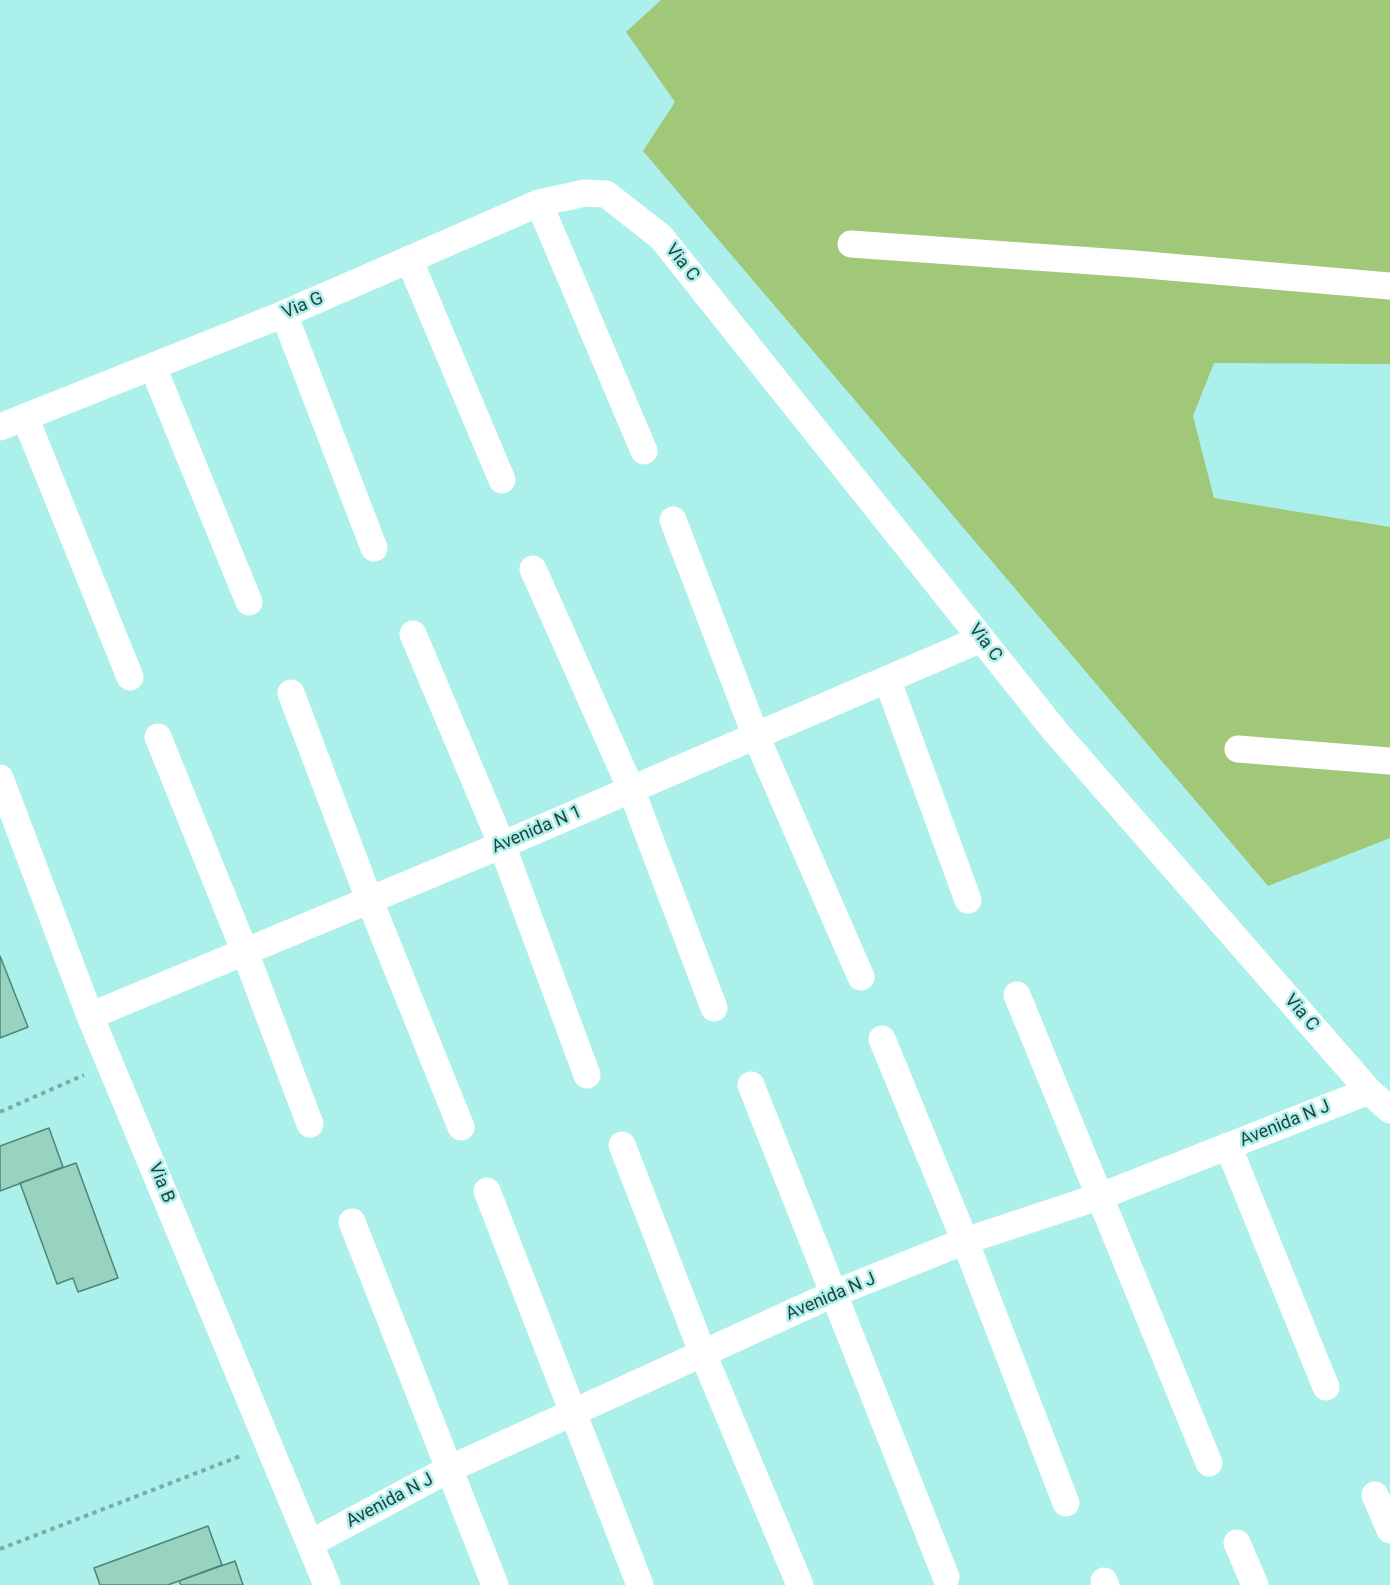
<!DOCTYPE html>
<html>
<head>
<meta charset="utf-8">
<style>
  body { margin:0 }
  canvas { display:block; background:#abf0eb }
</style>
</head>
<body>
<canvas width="1390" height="1585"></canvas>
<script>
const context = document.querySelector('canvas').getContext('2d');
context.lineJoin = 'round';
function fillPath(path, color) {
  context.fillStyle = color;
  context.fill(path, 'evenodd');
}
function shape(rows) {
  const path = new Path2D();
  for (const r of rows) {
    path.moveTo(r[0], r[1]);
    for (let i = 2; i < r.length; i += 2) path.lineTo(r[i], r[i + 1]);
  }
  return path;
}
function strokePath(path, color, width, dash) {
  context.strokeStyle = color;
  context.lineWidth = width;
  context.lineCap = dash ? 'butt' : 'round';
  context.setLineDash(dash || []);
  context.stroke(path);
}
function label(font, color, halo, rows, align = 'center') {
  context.font = font + ' Roboto,sans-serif';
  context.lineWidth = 5;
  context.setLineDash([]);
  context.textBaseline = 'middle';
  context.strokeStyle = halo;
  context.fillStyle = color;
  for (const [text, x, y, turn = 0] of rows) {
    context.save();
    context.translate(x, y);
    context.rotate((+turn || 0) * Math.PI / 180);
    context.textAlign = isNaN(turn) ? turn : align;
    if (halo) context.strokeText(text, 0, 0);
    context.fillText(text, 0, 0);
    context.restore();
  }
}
fillPath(shape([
  [661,0,1390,0,1390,364,1214,363,1193,416,1214,498,1390,527,1390,838,1268,886,643,151,675,102,626,32]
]), '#a0c878');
const building = shape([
  [0,956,28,1027,0,1038,0,956],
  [49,1128,63,1167,0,1191,0,1146,49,1128],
  [76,1163,118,1278,78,1292,73,1278,57,1284,20,1183,76,1163],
  [208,1526,222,1565,168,1585,100,1585,94,1568,208,1526],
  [235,1561,243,1585,181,1585,179,1581,235,1561]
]);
fillPath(building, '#97d3be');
strokePath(building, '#4d8774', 1.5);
strokePath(shape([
  [0,1112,84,1075],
  [0,1549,243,1455]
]), '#78ada9', 4, [4.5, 4.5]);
strokePath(shape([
  [539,203,644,451],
  [851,244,1135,264,1390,286],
  [409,259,502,480],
  [284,314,374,548],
  [153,367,249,602],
  [25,417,130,677],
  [0,427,284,314,539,203,585,193,606,194,661,237,1055,731,1369,1091,1390,1110],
  [673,520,755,734,861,977],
  [533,569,631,789,714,1008],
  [413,634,502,845,587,1075],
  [887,679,968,900],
  [291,693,369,899,461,1127],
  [158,737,245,952,310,1124],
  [1238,749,1390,761],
  [0,778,90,1016,327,1585],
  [1017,995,1209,1463],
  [90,1016,502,845,981,639],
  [882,1039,965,1241,1066,1503],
  [751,1085,946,1577],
  [622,1145,703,1354,800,1585],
  [1228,1146,1326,1387],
  [487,1191,640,1585],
  [352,1222,495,1585],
  [1375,1495,1390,1530],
  [311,1543,449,1469,833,1294,965,1241,1101,1196,1369,1091],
  [1237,1543,1255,1585],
  [1104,1581,1106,1585]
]), '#fff', 27);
label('18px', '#264240', '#abf0eb', [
  ["Via C",682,263,51],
  ["Via G",303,306,-23],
  ["Via C",985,643,52],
  ["Avenida N 1",537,830,-23],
  ["Via C",1301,1013,49],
  ["Avenida N J",1285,1124,-22],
  ["Via B",161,1183,68],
  ["Avenida N J",831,1297,-23],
  ["Avenida N J",390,1501,-28]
]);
</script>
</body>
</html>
